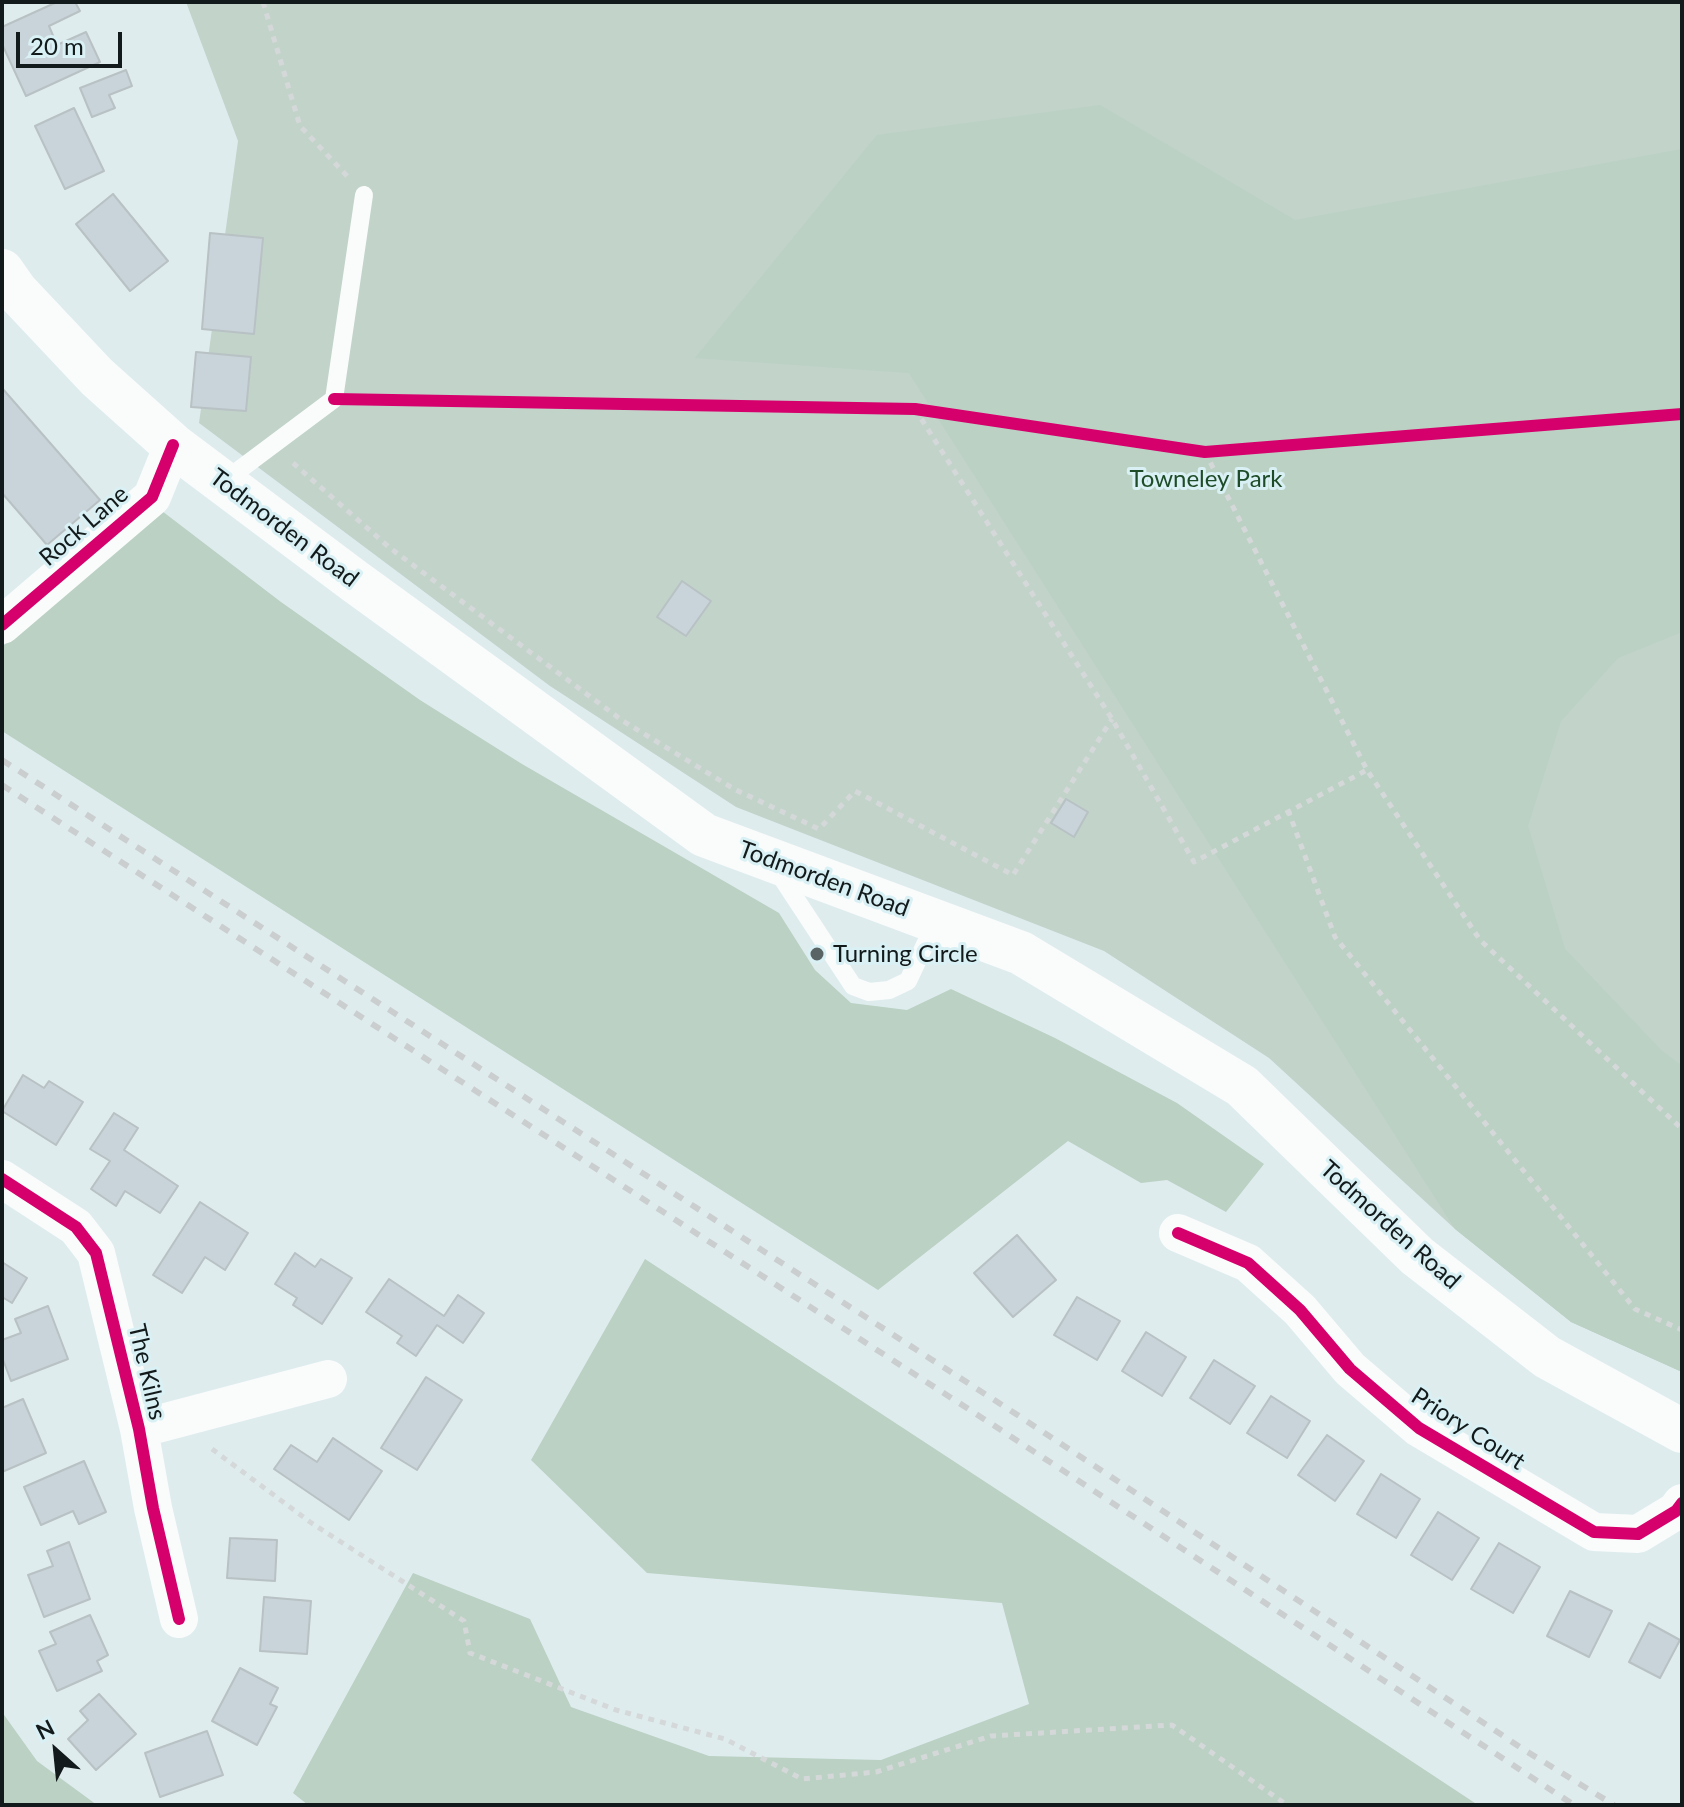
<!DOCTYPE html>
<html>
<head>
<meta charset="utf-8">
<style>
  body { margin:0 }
  #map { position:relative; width:1684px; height:1807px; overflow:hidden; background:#dfecee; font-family:Lato,sans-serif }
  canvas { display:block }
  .frame { position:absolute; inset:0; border:4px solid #121a1b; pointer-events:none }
  .north { position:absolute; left:16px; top:1711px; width:80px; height:80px; -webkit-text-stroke:6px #d9f0f4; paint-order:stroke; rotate:333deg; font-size:22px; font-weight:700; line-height:32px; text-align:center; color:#121a1b }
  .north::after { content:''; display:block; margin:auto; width:28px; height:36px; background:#121a1b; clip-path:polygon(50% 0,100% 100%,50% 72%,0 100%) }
  .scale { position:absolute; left:16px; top:32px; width:106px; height:36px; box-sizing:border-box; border:4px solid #121a1b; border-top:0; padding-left:10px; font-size:24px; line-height:28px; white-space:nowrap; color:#121a1b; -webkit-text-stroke:6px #d9f0f4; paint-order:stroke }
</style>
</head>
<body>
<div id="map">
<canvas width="1684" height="1807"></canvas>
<div class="frame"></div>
<div class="north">N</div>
<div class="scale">20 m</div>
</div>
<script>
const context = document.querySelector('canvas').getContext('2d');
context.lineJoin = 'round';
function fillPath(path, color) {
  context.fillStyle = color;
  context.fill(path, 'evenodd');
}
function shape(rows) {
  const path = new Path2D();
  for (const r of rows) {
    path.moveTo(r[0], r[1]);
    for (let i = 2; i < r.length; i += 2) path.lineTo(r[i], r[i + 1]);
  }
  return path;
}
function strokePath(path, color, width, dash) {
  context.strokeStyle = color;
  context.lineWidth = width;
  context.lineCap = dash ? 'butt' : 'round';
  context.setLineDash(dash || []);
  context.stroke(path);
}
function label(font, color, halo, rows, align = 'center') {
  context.font = font + ' Lato,sans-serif';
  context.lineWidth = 6;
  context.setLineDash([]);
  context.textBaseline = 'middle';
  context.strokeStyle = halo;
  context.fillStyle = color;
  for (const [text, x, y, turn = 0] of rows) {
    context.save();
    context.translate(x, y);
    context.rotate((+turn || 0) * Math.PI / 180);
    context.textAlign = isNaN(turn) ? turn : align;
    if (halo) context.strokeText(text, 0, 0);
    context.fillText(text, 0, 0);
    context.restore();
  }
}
fillPath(shape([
  [186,2,1682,2,1682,1372,1571,1322,1455,1229,1269,1058,1104,951,736,807,550,686,199,423,238,141]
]), '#c2d3ca');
fillPath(shape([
  [1100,105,1295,220,1682,149,1682,632,1618,658,1561,721,1528,826,1565,949,1661,1050,1682,1066,1682,1372,1571,1322,1455,1229,909,373,695,358,877,135],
  [162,511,281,602,420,700,522,764,779,913,815,970,851,1003,907,1010,951,989,1055,1038,1177,1103,1264,1164,1226,1212,1167,1180,1141,1183,1068,1141,878,1290,2,731,2,647,48,602],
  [645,1259,1384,1743,1478,1805,308,1805,293,1793,413,1573,530,1619,571,1707,709,1756,881,1760,1029,1704,1002,1603,647,1573,531,1460],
  [2,1712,37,1761,97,1805,2,1805]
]), '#bbd1c4');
const building = shape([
  [57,2,75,2,80,11,49,26,57,45,86,32,100,62,26,96,2,44,2,27,57,2],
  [126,70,132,86,109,95,115,108,92,117,80,88,126,70],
  [74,108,104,171,65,189,35,126,74,108],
  [113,194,168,261,130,291,76,224,113,194],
  [210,233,263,238,254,334,202,329,210,233],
  [196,352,251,357,246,411,191,407,196,352],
  [2,388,100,500,47,545,2,493,2,388],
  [682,581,711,601,686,636,657,617,682,581],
  [1066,799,1088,812,1074,837,1051,823,1066,799],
  [23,1075,44,1088,49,1081,83,1102,56,1145,2,1111,23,1075],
  [114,1113,138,1128,124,1150,178,1186,160,1213,125,1191,116,1206,91,1189,110,1161,90,1149,114,1113],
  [200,1202,248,1233,225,1270,205,1257,182,1293,153,1275,200,1202],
  [1017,1235,1056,1280,1013,1317,974,1273,1017,1235],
  [295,1253,315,1267,321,1259,352,1278,322,1324,293,1305,297,1298,275,1284,295,1253],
  [2,1262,27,1278,12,1303,2,1297,2,1262],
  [389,1279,444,1316,458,1295,484,1313,463,1343,437,1325,416,1356,397,1343,402,1336,366,1312,389,1279],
  [1077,1297,1120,1321,1097,1360,1054,1335,1077,1297],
  [48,1306,68,1359,11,1381,2,1357,2,1340,21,1333,15,1319,48,1306],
  [1146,1332,1186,1357,1162,1396,1122,1371,1146,1332],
  [1214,1360,1255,1386,1230,1424,1190,1398,1214,1360],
  [426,1377,462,1400,417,1470,381,1448,426,1377],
  [1271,1396,1310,1421,1287,1458,1247,1433,1271,1396],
  [23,1399,46,1453,2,1472,2,1408,23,1399],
  [1327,1435,1364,1461,1335,1501,1298,1475,1327,1435],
  [333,1438,382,1471,349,1520,274,1469,291,1445,317,1462,333,1438],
  [84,1461,106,1512,79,1524,73,1511,41,1525,24,1487,84,1461],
  [1381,1474,1420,1499,1396,1538,1357,1514,1381,1474],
  [1438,1512,1479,1538,1452,1580,1411,1555,1438,1512],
  [230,1538,277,1540,275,1581,227,1578,230,1538],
  [69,1542,90,1599,44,1617,28,1575,53,1566,47,1551,69,1542],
  [1499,1543,1540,1567,1513,1613,1471,1589,1499,1543],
  [1570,1591,1612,1611,1589,1657,1547,1636,1570,1591],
  [264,1597,311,1601,307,1654,260,1651,264,1597],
  [90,1615,108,1655,97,1661,102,1671,57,1691,39,1651,56,1644,50,1632,90,1615],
  [1649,1623,1680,1640,1660,1678,1629,1662,1649,1623],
  [240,1668,278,1688,270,1704,277,1707,257,1745,212,1721,240,1668],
  [99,1694,136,1734,96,1770,68,1739,88,1720,80,1711,99,1694],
  [207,1731,223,1775,160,1797,145,1753,207,1731]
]);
fillPath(building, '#c8d4d9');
strokePath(building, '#b8c1c4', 2);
strokePath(shape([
  [263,2,300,126,348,177],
  [915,409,1112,719,1194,862,1367,770],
  [1205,452,1367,770,1480,940,1682,1129],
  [293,463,390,548,623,721,734,789,819,829,855,791,1013,875,1112,719],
  [1288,810,1335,937,1635,1309,1682,1330],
  [212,1449,310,1522,464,1621,470,1653,616,1710,725,1739,802,1779,876,1772,991,1736,1172,1725,1287,1805]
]), '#d5d8d9', 5, [6, 6]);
strokePath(shape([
  [223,482,334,399,364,195],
  [778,872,853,986,869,992,889,990,908,981,936,921]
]), '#fafcfc', 18);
strokePath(shape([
  [2,625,152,497,173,445],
  [2,1179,76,1227,96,1253,139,1429,153,1508,179,1619],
  [1178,1233,1248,1263,1300,1310,1350,1369,1419,1428,1594,1532,1638,1534,1676,1511,1682,1503],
  [139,1429,328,1379]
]), '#fafcfc', 38);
strokePath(shape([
  [2,271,16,291,97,377,173,445,353,580,704,835,1021,953,1242,1086,1417,1256,1547,1357,1682,1431]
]), '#fafcfc', 44);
strokePath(shape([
  [2,760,1016,1414,1526,1751,1614,1805],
  [2,785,1004,1432,1574,1805]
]), '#cbcecf', 6, [10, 10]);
strokePath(shape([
  [334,399,915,409,1205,452,1682,414],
  [2,625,152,497,173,445],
  [2,1179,76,1227,96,1253,139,1429,153,1508,179,1619],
  [1178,1233,1248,1263,1300,1310,1350,1369,1419,1428,1594,1532,1638,1534,1676,1511,1682,1503]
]), '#d6006c', 12);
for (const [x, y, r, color] of [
  [817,954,8,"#5a6465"]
]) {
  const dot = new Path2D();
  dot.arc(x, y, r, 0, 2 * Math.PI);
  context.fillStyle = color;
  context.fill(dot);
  strokePath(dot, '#d9f0f4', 3);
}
label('24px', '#1f4c28', '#d9f0f4', [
  ["Towneley Park",1206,479]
]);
label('24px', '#121a1b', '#d9f0f4', [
  ["Rock Lane",84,526,-41],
  ["Todmorden Road",284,528,37],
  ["Todmorden Road",824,879,20],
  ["Todmorden Road",1390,1225,42],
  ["The Kilns",147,1372,77],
  ["Priory Court",1468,1429,33]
]);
label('24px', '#121a1b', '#d9f0f4', [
  ["Turning Circle",833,954]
], 'left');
</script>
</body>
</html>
